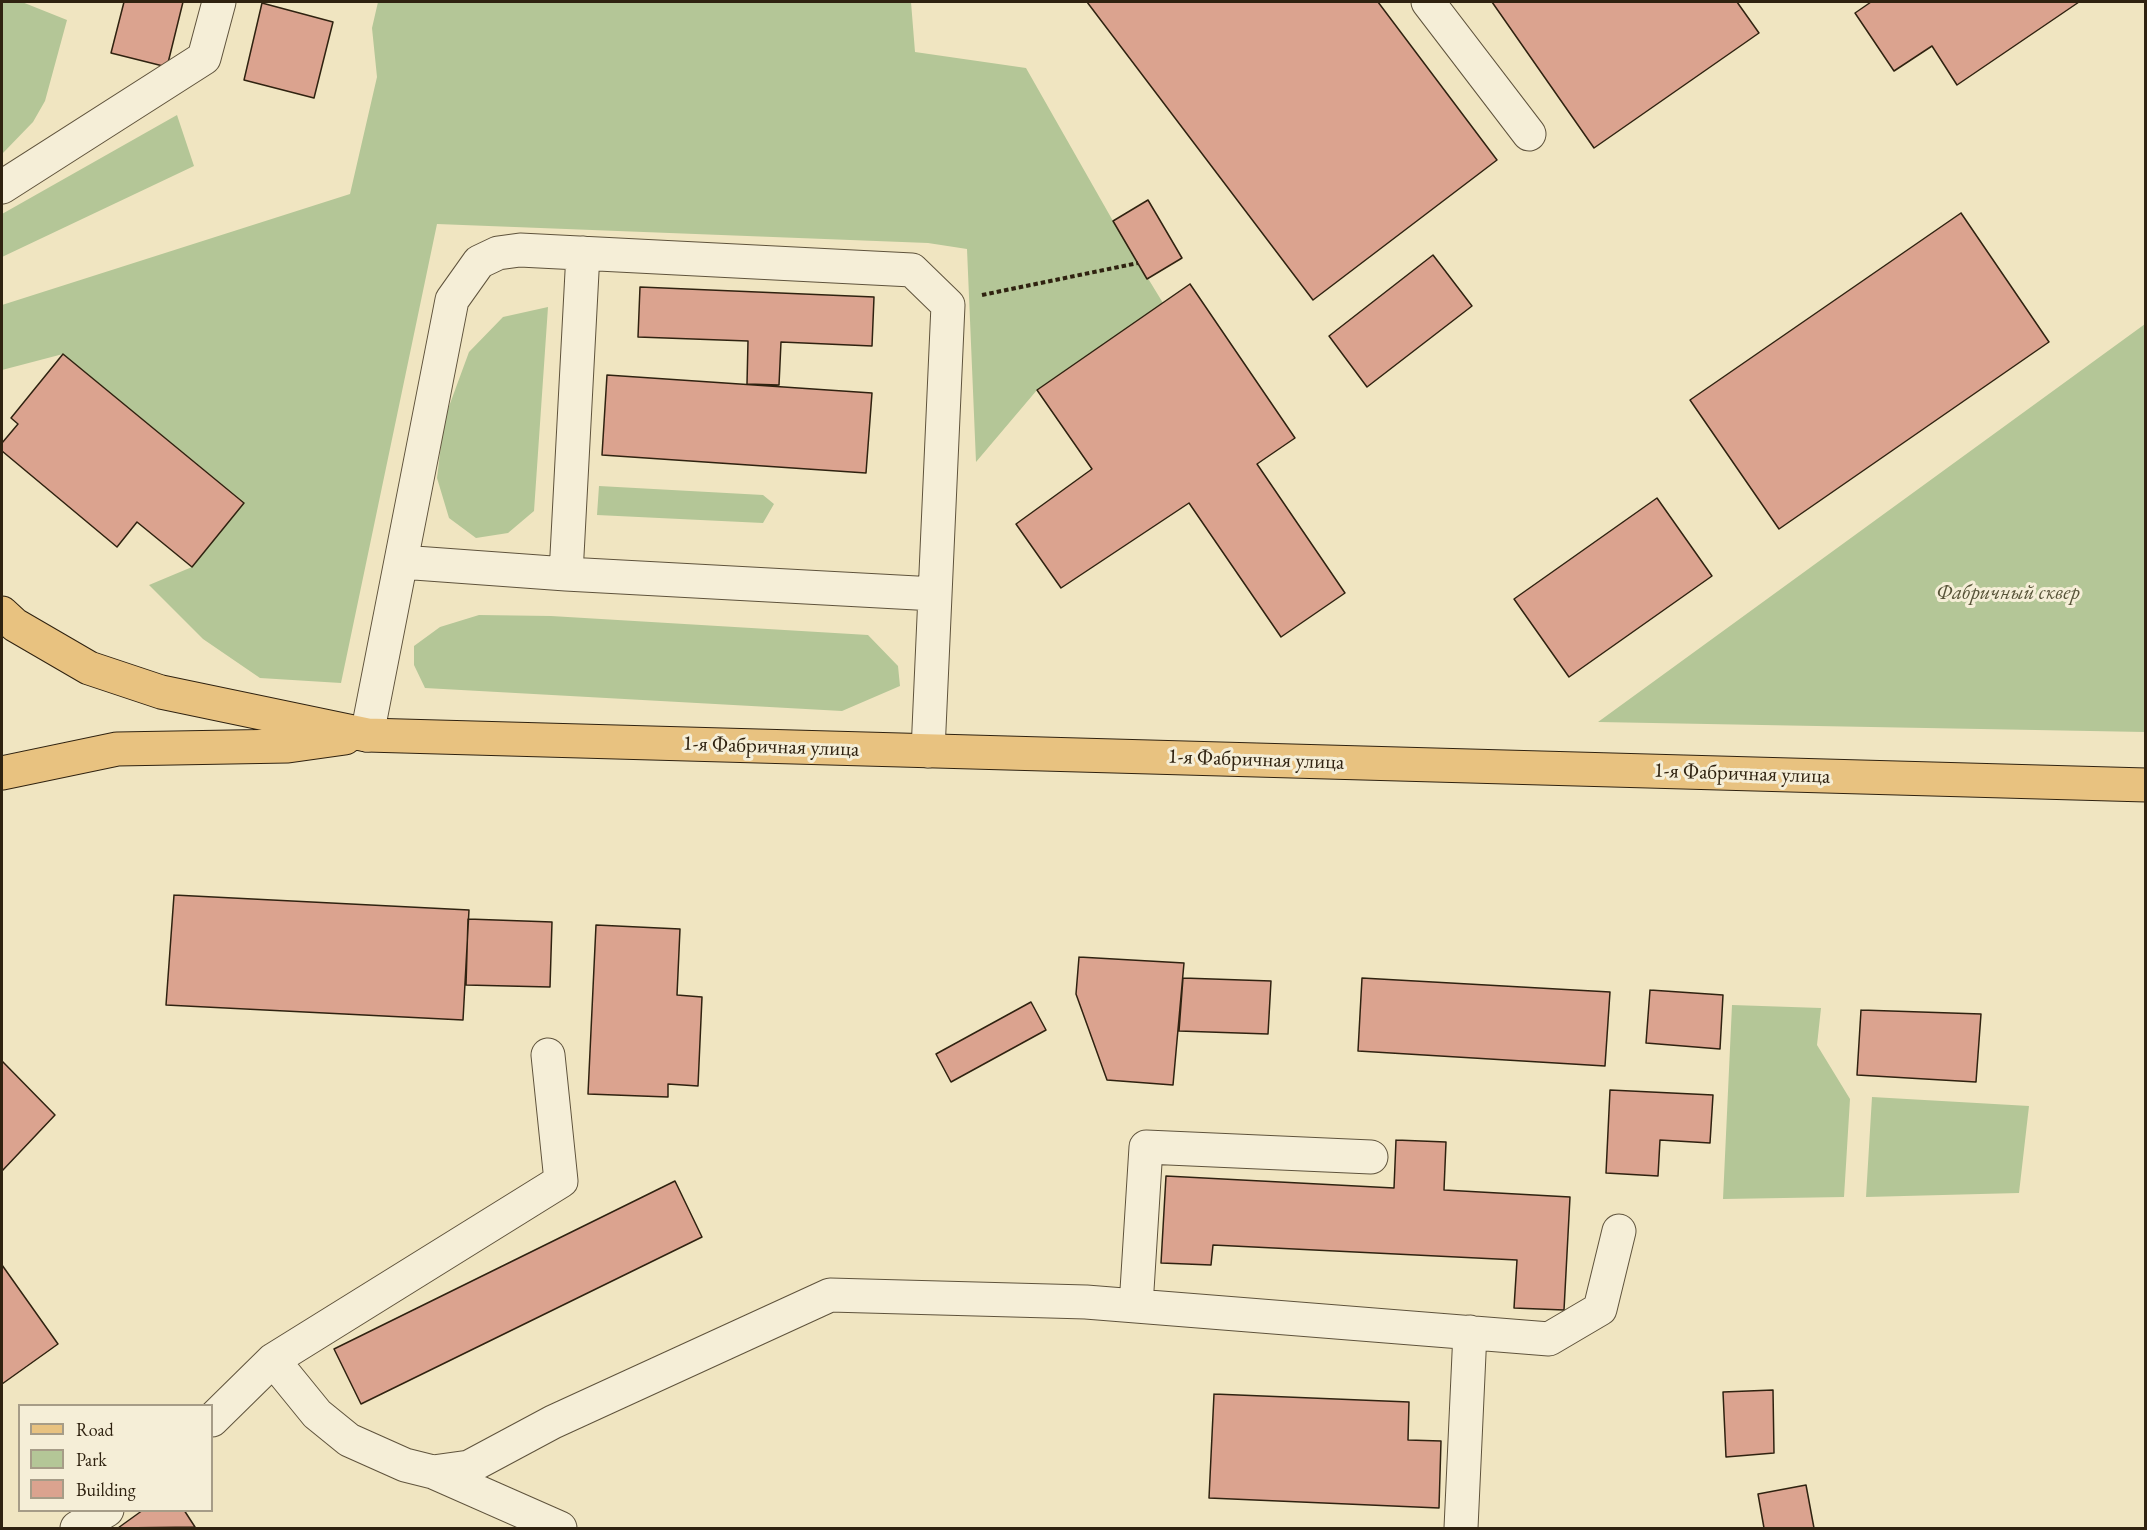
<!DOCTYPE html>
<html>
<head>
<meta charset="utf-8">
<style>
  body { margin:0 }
  #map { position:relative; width:2147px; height:1530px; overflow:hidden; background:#f0e5c1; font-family:"EB Garamond",serif }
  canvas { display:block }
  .frame { position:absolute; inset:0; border:3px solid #2f2210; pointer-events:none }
  .legend { position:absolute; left:18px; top:1404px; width:195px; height:108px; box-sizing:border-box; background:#f5eed7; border:2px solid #a69c87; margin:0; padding:8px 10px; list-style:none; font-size:18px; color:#2f2210 }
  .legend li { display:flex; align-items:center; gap:12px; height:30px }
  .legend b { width:30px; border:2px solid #a69c87 }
</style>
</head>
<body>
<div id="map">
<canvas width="2147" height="1530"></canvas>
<div class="frame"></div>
<ul class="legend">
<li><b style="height:8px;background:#e8c280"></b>Road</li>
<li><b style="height:16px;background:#b4c697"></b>Park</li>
<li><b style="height:16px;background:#dba38f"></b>Building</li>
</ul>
</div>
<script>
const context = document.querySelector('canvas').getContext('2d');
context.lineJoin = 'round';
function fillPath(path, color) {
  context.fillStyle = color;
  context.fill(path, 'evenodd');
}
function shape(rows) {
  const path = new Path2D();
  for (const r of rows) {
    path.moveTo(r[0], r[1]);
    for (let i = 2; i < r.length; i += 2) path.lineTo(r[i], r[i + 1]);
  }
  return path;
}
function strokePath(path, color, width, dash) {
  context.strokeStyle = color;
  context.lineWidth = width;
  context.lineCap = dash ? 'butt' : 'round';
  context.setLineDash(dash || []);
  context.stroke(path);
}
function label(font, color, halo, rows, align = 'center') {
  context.font = font + ' "EB Garamond",serif';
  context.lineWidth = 6;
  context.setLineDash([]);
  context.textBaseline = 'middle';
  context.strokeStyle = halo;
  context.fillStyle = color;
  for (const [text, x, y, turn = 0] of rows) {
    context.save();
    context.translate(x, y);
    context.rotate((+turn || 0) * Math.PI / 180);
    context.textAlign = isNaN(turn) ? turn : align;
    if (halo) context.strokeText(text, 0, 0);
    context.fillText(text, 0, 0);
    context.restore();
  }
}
fillPath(shape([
  [2,2,22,2,67,20,45,101,33,122,2,154],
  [378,2,911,2,915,52,1026,68,1113,221,1163,303,1037,390,976,462,967,249,928,243,437,224,341,683,260,678,203,639,149,585,192,567,244,502,63,354,2,370,2,305,350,194,377,77,372,28],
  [177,115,194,166,2,257,2,214],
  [548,307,534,511,508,533,476,538,449,518,437,478,444,420,469,352,503,317],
  [2145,324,2145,732,1598,722],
  [599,486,763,495,774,504,763,523,597,515],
  [479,615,551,616,868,635,898,666,900,686,842,711,425,688,414,665,414,646,440,627],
  [1732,1005,1821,1008,1817,1045,1850,1099,1844,1197,1723,1199],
  [1872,1097,2029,1106,2019,1193,1866,1197]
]), '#b4c697');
const building = shape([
  [124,2,183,2,167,67,111,53,124,2],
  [1087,2,1378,2,1497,160,1313,300,1087,2],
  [1492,2,1737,2,1759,33,1594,148,1492,2],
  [1871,2,2079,2,1957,85,1932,46,1894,71,1855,13,1871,2],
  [262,3,333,22,314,98,244,80,262,3],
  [1148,200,1182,258,1147,279,1113,221,1148,200],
  [1961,213,2049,342,1779,529,1690,400,1961,213],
  [1433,255,1472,306,1367,387,1329,336,1433,255],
  [1190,284,1295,438,1257,464,1345,593,1281,637,1189,503,1061,588,1016,524,1092,469,1037,390,1190,284],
  [640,287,874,297,872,346,781,342,779,385,747,384,748,341,638,337,640,287],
  [63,354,244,503,192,567,137,522,117,547,2,451,2,443,18,424,11,418,63,354],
  [607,375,872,393,866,473,602,455,607,375],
  [1657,498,1712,576,1569,677,1514,599,1657,498],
  [174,895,469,910,463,1020,166,1005,174,895],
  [468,919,552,922,550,987,466,985,468,919],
  [596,925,680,929,677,995,702,997,698,1086,668,1084,668,1097,588,1094,596,925],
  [1079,957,1184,963,1173,1085,1107,1080,1076,994,1079,957],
  [1183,978,1271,981,1268,1034,1179,1031,1183,978],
  [1362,978,1610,992,1605,1066,1358,1051,1362,978],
  [1650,990,1723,995,1720,1049,1646,1043,1650,990],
  [1031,1002,1046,1030,951,1082,936,1054,1031,1002],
  [1861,1010,1981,1014,1976,1082,1857,1075,1861,1010],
  [2,1061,55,1115,2,1171,2,1061],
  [1610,1090,1713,1095,1710,1143,1660,1140,1658,1176,1606,1173,1610,1090],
  [1396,1140,1446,1142,1444,1190,1570,1197,1564,1310,1514,1308,1517,1260,1213,1245,1211,1265,1161,1263,1166,1176,1394,1188,1396,1140],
  [675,1181,702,1237,361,1404,334,1349,675,1181],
  [2,1265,58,1344,2,1384,2,1265],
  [1773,1390,1774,1453,1726,1457,1723,1392,1773,1390],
  [1214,1394,1409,1402,1408,1440,1441,1441,1439,1508,1209,1498,1214,1394],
  [1806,1485,1814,1528,1764,1528,1758,1494,1806,1485],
  [143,1510,184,1510,195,1527,118,1528,143,1510]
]);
fillPath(building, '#dba38f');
strokePath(building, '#2f2210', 1.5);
const minor = shape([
  [1428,2,1529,134],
  [2,187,204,58,219,2],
  [401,562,566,574,935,594],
  [566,574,583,253],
  [367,735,452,300,479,262,498,253,520,250,912,270,948,305,928,751],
  [1136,1306,1146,1147,1371,1157],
  [273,1360,317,1414,349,1440,405,1465,433,1472,469,1467,553,1422,830,1295,1086,1302,1549,1339,1600,1309,1619,1231],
  [212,1420,273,1360,561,1181,548,1055],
  [433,1472,560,1528],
  [77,1528,107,1510],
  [1461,1528,1470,1332]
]);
const major = shape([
  [2,613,15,625,89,668,161,692,367,735,2146,785],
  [2,773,117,749,288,746,345,738]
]);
strokePath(minor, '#5f533c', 35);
strokePath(major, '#2f2210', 35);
strokePath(shape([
  [982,295,1138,263]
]), '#2f2210', 4, [4.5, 3]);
strokePath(minor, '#f5eed7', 33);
strokePath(major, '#e8c280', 33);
label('italic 21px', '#575338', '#f5eed7', [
  ["Фабричный сквер",2008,593]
]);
label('21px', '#2f2210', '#f5eed7', [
  ["1-я Фабричная улица",771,747,2],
  ["1-я Фабричная улица",1256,760,2],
  ["1-я Фабричная улица",1742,774,2]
]);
</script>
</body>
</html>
